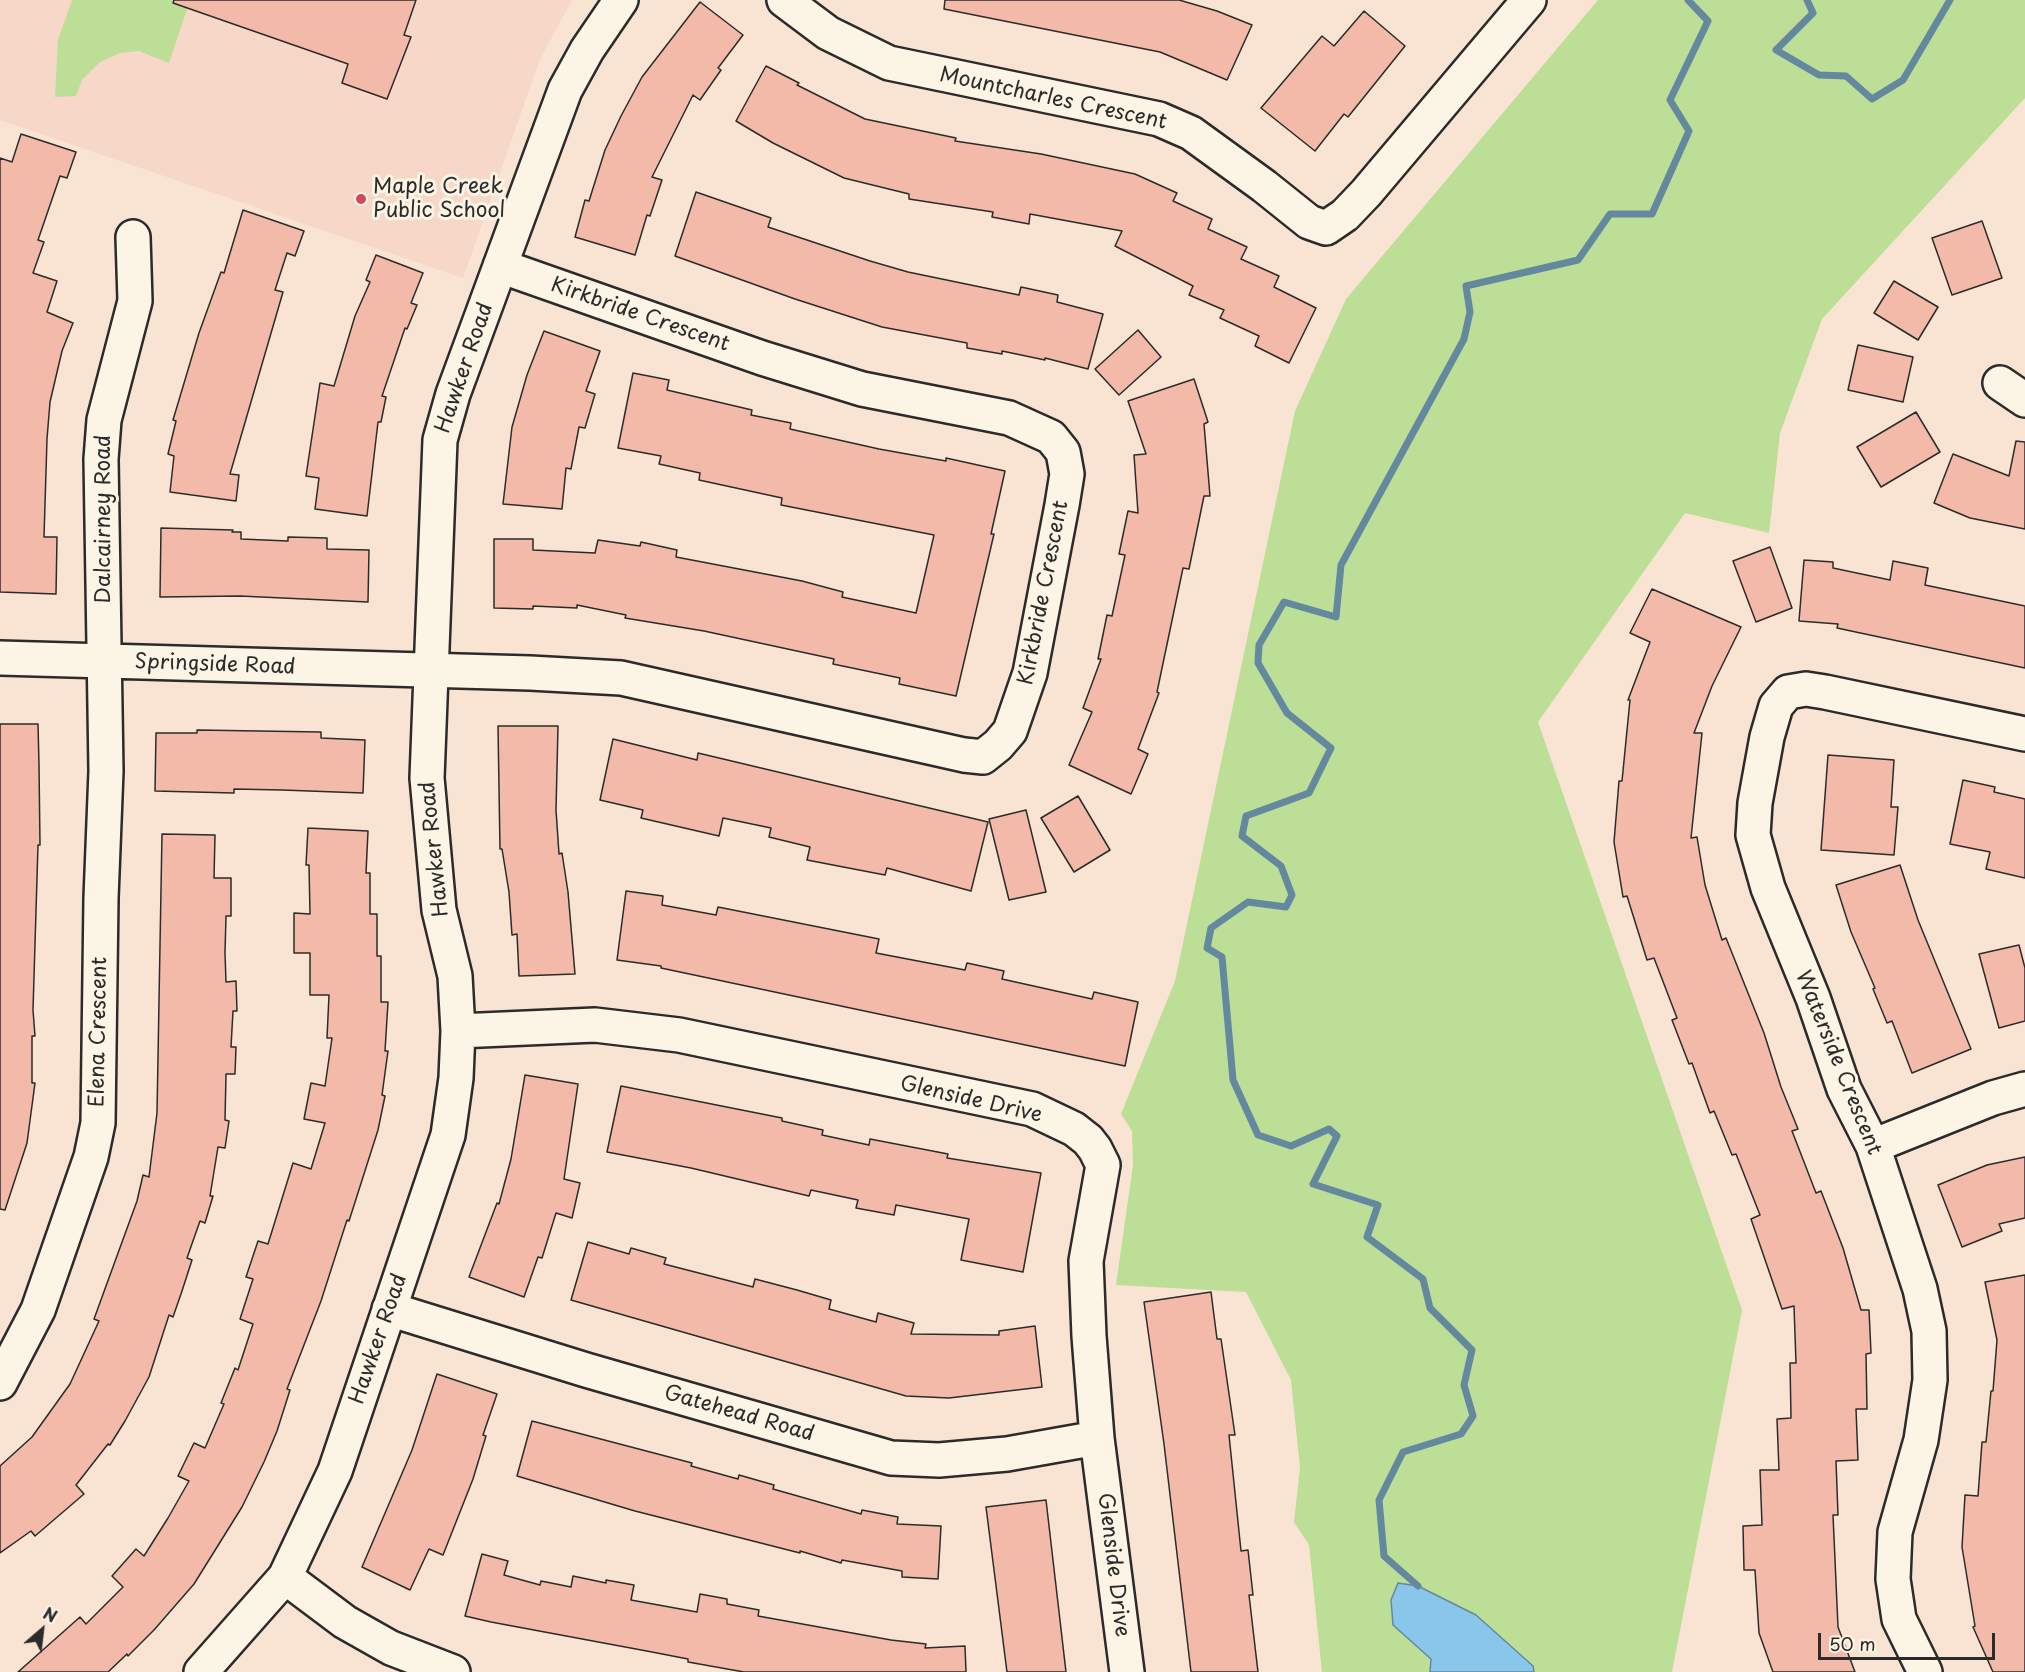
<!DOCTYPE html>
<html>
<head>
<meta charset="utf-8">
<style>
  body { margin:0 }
  #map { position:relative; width:2025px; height:1672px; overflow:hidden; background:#f9e3d3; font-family:"Playpen Sans",sans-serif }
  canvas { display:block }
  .north { position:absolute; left:12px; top:1600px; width:60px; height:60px; -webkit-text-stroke:4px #fcf5e5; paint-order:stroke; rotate:28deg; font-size:16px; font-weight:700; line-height:24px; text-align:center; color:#2b2b2b }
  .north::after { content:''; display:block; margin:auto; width:21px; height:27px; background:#2b2b2b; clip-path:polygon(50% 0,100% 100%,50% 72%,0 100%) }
  .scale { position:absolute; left:1818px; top:1633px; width:177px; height:27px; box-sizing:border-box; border:3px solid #2b2b2b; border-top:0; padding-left:8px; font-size:18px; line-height:21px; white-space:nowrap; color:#2b2b2b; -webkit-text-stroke:4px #fcf5e5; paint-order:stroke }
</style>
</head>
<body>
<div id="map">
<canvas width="2025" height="1672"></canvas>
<div class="north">N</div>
<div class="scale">50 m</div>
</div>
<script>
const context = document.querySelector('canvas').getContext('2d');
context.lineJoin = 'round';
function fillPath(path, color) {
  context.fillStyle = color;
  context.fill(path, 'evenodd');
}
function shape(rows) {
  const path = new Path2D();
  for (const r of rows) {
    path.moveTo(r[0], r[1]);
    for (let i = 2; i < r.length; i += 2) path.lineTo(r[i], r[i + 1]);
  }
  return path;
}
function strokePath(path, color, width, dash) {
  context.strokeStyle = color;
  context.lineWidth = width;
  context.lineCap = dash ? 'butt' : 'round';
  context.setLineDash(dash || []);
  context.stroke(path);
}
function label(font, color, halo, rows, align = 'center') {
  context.font = font + ' "Playpen Sans",sans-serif';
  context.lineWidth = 6;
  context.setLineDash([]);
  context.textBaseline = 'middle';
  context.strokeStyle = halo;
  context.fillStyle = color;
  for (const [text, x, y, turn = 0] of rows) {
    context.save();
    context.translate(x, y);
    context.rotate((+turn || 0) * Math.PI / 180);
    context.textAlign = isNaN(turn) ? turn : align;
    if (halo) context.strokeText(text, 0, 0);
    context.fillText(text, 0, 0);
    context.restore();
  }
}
fillPath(shape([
  [0,0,572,0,540,59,463,278,0,120]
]), '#f7d7c7');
fillPath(shape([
  [72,0,190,0,169,63,139,51,120,53,100,62,82,80,76,96,55,97,58,40],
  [1598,0,2025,0,2025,98,1822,319,1780,433,1769,533,1685,513,1538,722,1742,1310,1672,1672,1322,1672,1309,1545,1294,1522,1300,1468,1291,1380,1246,1292,1116,1285,1133,1165,1132,1131,1121,1114,1175,981,1295,411,1346,299]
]), '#bcde97');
const water = shape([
  [1398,1583,1418,1586,1476,1615,1533,1666,1534,1672,1430,1672,1431,1659,1393,1625,1391,1600,1398,1583]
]);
fillPath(water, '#8ac6ea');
strokePath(water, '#64889e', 1.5);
strokePath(shape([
  [1807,0,1813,13,1776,50,1819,75,1846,76,1872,99,1903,80,1950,0],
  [1418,1586,1384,1556,1379,1500,1403,1452,1461,1434,1473,1416,1464,1385,1472,1350,1430,1308,1423,1279,1367,1237,1378,1205,1313,1184,1337,1136,1329,1129,1291,1146,1258,1135,1233,1080,1222,957,1207,948,1211,928,1248,902,1286,907,1292,895,1281,866,1242,836,1246,816,1309,793,1331,748,1287,713,1258,663,1259,645,1284,602,1336,617,1341,565,1464,339,1470,312,1466,286,1578,260,1610,214,1652,214,1689,131,1670,100,1708,21,1688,0]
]), '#64889e', 7);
const building = shape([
  [174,0,416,0,404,35,411,37,387,99,342,83,348,64,173,3,174,0],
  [945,0,1179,0,1217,11,1252,25,1227,80,1160,52,944,9,945,0],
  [700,2,743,35,718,68,721,70,700,100,693,95,652,177,662,180,650,216,647,215,635,255,575,237,585,200,589,201,605,150,621,116,642,77,700,2],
  [1364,11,1405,46,1348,117,1344,114,1315,151,1261,108,1322,36,1334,46,1364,11],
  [766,66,799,83,797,85,865,119,956,138,955,141,1041,154,1135,174,1177,193,1173,201,1212,219,1208,229,1247,247,1241,259,1279,276,1274,287,1316,308,1289,363,1255,346,1259,336,1220,318,1224,310,1189,295,1193,286,1115,246,1122,231,1030,214,1029,224,992,217,993,212,909,199,909,194,844,178,773,143,736,121,766,66],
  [21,134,76,152,67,178,60,176,38,240,44,242,33,273,57,281,47,312,73,323,62,351,50,402,47,439,44,537,57,537,56,594,0,592,0,158,12,162,21,134],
  [696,192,771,218,768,227,870,261,908,272,1019,295,1021,287,1058,295,1057,302,1103,314,1088,369,1045,358,1045,360,1002,351,1002,354,967,348,967,343,882,327,795,299,675,256,696,192],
  [243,210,304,231,295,256,287,253,275,290,283,292,230,474,239,475,236,501,170,492,174,456,168,454,176,421,173,420,199,333,221,272,224,273,243,210],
  [1982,221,2002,278,1952,295,1932,238,1982,221],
  [376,255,423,273,411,303,417,305,407,329,405,328,382,396,386,397,381,422,378,422,367,516,315,509,319,478,306,476,320,383,334,386,355,316,370,282,366,280,376,255],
  [1894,281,1938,307,1918,340,1874,313,1894,281],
  [1138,330,1161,357,1119,395,1095,369,1138,330],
  [544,331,600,351,586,391,595,394,585,428,579,427,571,469,566,468,562,509,503,504,512,427,527,375,544,331],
  [1858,345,1913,357,1903,402,1848,390,1858,345],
  [633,373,669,380,667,390,752,410,751,415,791,423,790,429,879,449,946,461,946,458,1005,471,991,534,994,534,956,696,899,684,900,678,833,664,834,659,704,631,625,618,626,615,577,605,577,608,533,606,533,609,494,608,494,539,533,539,533,550,595,553,598,540,640,546,641,542,677,550,676,557,802,581,843,592,842,597,916,613,934,535,781,505,782,498,699,480,700,473,659,464,661,456,618,448,633,373],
  [1194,379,1208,422,1204,424,1210,496,1204,496,1189,569,1183,568,1157,692,1159,693,1138,749,1148,754,1131,794,1069,765,1092,712,1083,708,1101,659,1098,659,1107,615,1112,616,1125,555,1119,554,1128,511,1138,513,1134,455,1146,454,1128,401,1194,379],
  [1916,412,1940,452,1881,487,1857,447,1916,412],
  [2016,441,2025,442,2025,529,1970,518,1934,503,1953,454,2009,476,2016,441],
  [161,528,233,530,232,532,241,532,241,539,288,541,288,537,327,538,327,549,369,550,368,602,240,596,160,597,161,528],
  [1770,547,1792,608,1756,622,1733,561,1770,547],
  [1804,560,1833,562,1833,568,1890,580,1893,561,1928,568,1925,585,2025,606,2025,668,1837,628,1838,624,1799,621,1804,560],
  [1652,589,1741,627,1712,686,1694,733,1702,733,1691,838,1697,837,1705,885,1722,940,1726,938,1764,1033,1781,1087,1798,1129,1792,1131,1816,1193,1821,1191,1843,1248,1861,1310,1869,1310,1871,1353,1866,1354,1867,1409,1856,1409,1858,1460,1836,1461,1838,1515,1833,1515,1838,1627,1855,1672,1773,1672,1759,1633,1755,1570,1744,1570,1743,1526,1762,1525,1760,1470,1779,1470,1777,1419,1791,1418,1790,1363,1796,1363,1794,1306,1782,1309,1751,1219,1760,1215,1736,1154,1732,1155,1714,1111,1710,1113,1692,1063,1689,1064,1672,1020,1677,1018,1654,958,1647,960,1627,896,1623,897,1614,842,1619,781,1622,781,1630,700,1628,700,1650,642,1630,633,1652,589],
  [0,724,38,724,39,765,40,845,38,845,33,1010,35,1036,32,1036,32,1083,35,1083,27,1143,5,1210,0,1209,0,724],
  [498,726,558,726,556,810,559,854,562,853,568,892,575,974,519,976,517,934,512,935,509,892,502,849,500,849,498,726],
  [197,730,321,732,321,738,365,740,363,793,282,790,234,789,234,793,155,791,156,733,197,733,197,730],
  [613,739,697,760,698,753,988,822,971,891,887,868,885,875,807,860,810,847,769,837,771,828,723,818,719,836,641,818,643,810,600,800,613,739],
  [1828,755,1894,760,1891,807,1898,807,1894,855,1821,850,1828,755],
  [1963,780,1995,787,1994,792,2025,799,2025,878,1986,869,1990,852,1950,844,1963,780],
  [1078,796,1110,850,1074,872,1041,818,1078,796],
  [1026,810,1046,892,1009,900,989,819,1026,810],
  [308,828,368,831,366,873,370,873,370,914,377,914,377,956,381,956,381,1002,388,1002,385,1051,388,1051,382,1095,385,1096,378,1130,349,1221,347,1220,321,1301,287,1389,290,1390,277,1431,264,1462,242,1507,194,1584,154,1630,128,1656,127,1654,108,1672,18,1672,80,1617,86,1624,123,1587,112,1576,136,1549,144,1556,168,1518,189,1481,178,1476,194,1443,205,1448,224,1404,221,1403,235,1368,238,1370,253,1324,240,1319,253,1279,246,1277,258,1241,268,1244,293,1163,311,1169,325,1123,304,1119,311,1083,325,1086,332,1038,327,1038,329,995,310,995,310,953,294,953,294,913,310,914,309,865,306,865,308,828],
  [162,834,215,835,214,878,231,878,231,916,226,916,225,953,226,982,236,981,237,1011,233,1011,231,1047,236,1047,235,1074,226,1074,225,1120,229,1121,225,1148,218,1147,210,1196,213,1196,205,1223,200,1221,187,1258,192,1260,182,1291,173,1317,169,1315,149,1377,125,1421,110,1445,108,1444,76,1485,84,1494,35,1536,31,1531,0,1553,0,1466,32,1437,70,1384,99,1321,94,1319,137,1201,143,1175,149,1177,157,1113,162,834],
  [1900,865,1918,920,1971,1049,1912,1073,1892,1021,1887,1023,1873,989,1875,988,1851,932,1836,885,1900,865],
  [626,891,663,896,662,905,716,915,718,907,879,939,876,953,965,970,967,963,1004,971,1002,979,1092,999,1094,992,1138,1002,1125,1066,661,968,661,966,617,960,626,891],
  [2019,945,2025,968,2025,1021,1999,1028,1979,954,2019,945],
  [525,1075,578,1084,564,1179,580,1183,572,1218,556,1213,542,1258,538,1257,524,1297,469,1277,497,1203,499,1204,511,1159,525,1075],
  [621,1086,782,1118,782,1121,823,1130,822,1135,869,1145,870,1139,948,1154,947,1158,1041,1173,1023,1272,961,1260,969,1219,896,1205,894,1215,856,1208,858,1200,811,1190,809,1196,691,1168,607,1152,621,1086],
  [2025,1157,2025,1218,1999,1224,2002,1231,1962,1247,1938,1185,1987,1165,2025,1157],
  [588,1242,629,1254,631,1248,666,1258,664,1264,753,1287,755,1279,797,1290,831,1300,829,1309,876,1322,878,1313,914,1323,911,1334,999,1335,999,1331,1035,1326,1042,1387,949,1398,906,1396,571,1300,588,1242],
  [2025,1275,2025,1672,1993,1672,1973,1627,1975,1626,1962,1547,1965,1495,1978,1496,1982,1442,1986,1442,1991,1391,1993,1391,1997,1340,1985,1282,2025,1275],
  [1211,1292,1217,1339,1221,1339,1235,1435,1229,1435,1241,1551,1248,1550,1253,1595,1249,1595,1258,1672,1191,1672,1164,1444,1144,1302,1211,1292],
  [437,1374,497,1394,483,1435,486,1436,473,1479,443,1555,429,1549,410,1590,362,1567,412,1450,437,1374],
  [532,1421,692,1463,691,1466,738,1479,739,1475,774,1485,773,1489,861,1514,862,1510,898,1517,897,1524,941,1526,938,1579,902,1577,902,1571,842,1560,841,1563,800,1551,800,1553,635,1511,517,1476,532,1421],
  [1046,1500,1066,1672,1007,1672,986,1507,1046,1500],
  [482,1554,508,1561,504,1575,540,1585,541,1581,571,1587,573,1576,606,1583,606,1580,634,1585,631,1600,697,1612,700,1594,727,1599,727,1604,759,1610,758,1616,891,1640,926,1644,925,1648,965,1646,966,1672,744,1672,688,1662,688,1659,652,1652,491,1622,465,1616,482,1554]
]);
fillPath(building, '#f3baaa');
strokePath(building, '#2b2b2b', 1.5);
const minor = shape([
  [784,0,828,33,889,63,1159,119,1191,133,1264,186,1309,222,1326,228,1345,215,1366,193,1529,0],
  [2000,383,2025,400],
  [0,658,530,673,621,678,964,755,983,757,998,745,1010,731,1030,673,1062,505,1067,474,1063,452,1051,437,1009,418,862,389,762,358,500,266],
  [458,1031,595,1025,679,1035,1032,1109,1074,1129,1088,1140,1095,1149,1103,1165,1086,1261,1089,1336,1097,1438,1127,1672],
  [1873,1146,1993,1098,2025,1089],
  [389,1309,586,1370,891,1458,939,1460,1007,1454,1097,1438],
  [0,1383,38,1310,91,1157,98,1123,101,898,106,771,101,459,104,420,135,301,133,237],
  [285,1577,345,1622,391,1648,453,1672],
  [201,1672,285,1577,335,1471,448,1135,456,1078,458,1031,455,976,439,910,427,778,440,440,453,394,565,90,587,50,621,0],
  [1925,1672,1899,1619,1893,1579,1895,1532,1921,1440,1930,1380,1929,1331,1920,1289,1873,1146,1844,1089,1813,998,1768,888,1753,835,1755,803,1767,737,1776,706,1788,692,1806,689,1825,692,2025,734]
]);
strokePath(minor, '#2b2b2b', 38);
strokePath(minor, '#fcf5e5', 33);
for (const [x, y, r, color] of [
  [361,199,6,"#d1495b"]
]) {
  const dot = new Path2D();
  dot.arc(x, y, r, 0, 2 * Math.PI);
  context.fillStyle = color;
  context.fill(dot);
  strokePath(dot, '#fcf5e5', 2);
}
label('21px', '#2b2b2b', '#fcf5e5', [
  ["Mountcharles Crescent",1053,99,12],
  ["Kirkbride Crescent",640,315,19],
  ["Hawker Road",465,368,-71],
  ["Dalcairney Road",104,519,-90],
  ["Kirkbride Crescent",1044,593,-79],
  ["Springside Road",215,665,2],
  ["Hawker Road",435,849,-96],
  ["Elena Crescent",99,1032,-89],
  ["Waterside Crescent",1838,1063,68],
  ["Glenside Drive",971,1100,13],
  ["Hawker Road",379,1339,-71],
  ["Gatehead Road",739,1414,16],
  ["Glenside Drive",1113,1565,83]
]);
label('21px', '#2b2b2b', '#fcf5e5', [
  ["Maple Creek",373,187],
  ["Public School",373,211]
], 'left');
</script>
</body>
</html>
